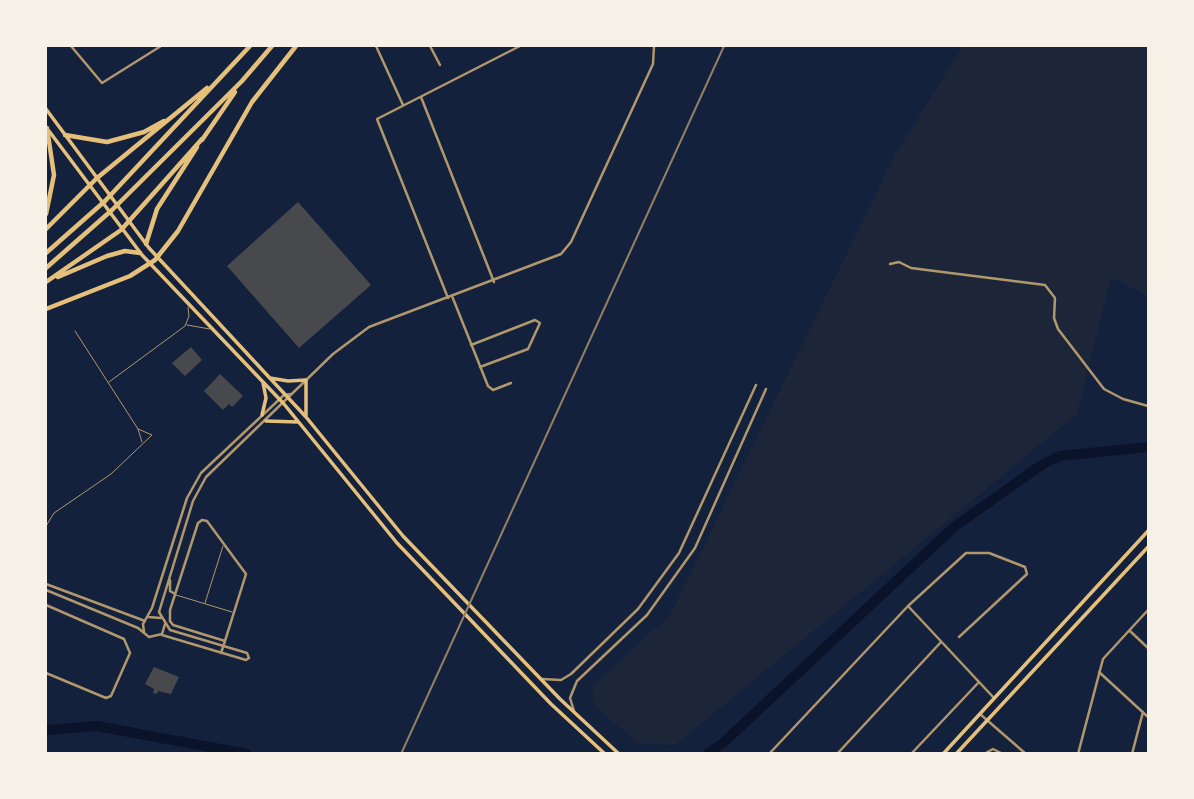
<!DOCTYPE html>
<html>
<head>
<meta charset="utf-8">
<style>
  body { margin:0 }
  #map { position:relative; width:1194px; height:799px; overflow:hidden; background:#14213d; font-family:Overpass,sans-serif }
  canvas { display:block }
  .frame { position:absolute; inset:0; border:47px solid #f6f1e7; pointer-events:none }
</style>
</head>
<body>
<div id="map">
<canvas width="1194" height="799"></canvas>
<div class="frame"></div>
</div>
<script>
const context = document.querySelector('canvas').getContext('2d');
context.lineJoin = 'round';
function fillPath(path, color) {
  context.fillStyle = color;
  context.fill(path, 'evenodd');
}
function shape(rows) {
  const path = new Path2D();
  for (const r of rows) {
    path.moveTo(r[0], r[1]);
    for (let i = 2; i < r.length; i += 2) path.lineTo(r[i], r[i + 1]);
  }
  return path;
}
function strokePath(path, color, width, dash) {
  context.strokeStyle = color;
  context.lineWidth = width;
  context.lineCap = dash ? 'butt' : 'round';
  context.setLineDash(dash || []);
  context.stroke(path);
}
fillPath(shape([
  [963,46,1148,46,1148,296,1111,277,1077,414,675,745,637,743,594,705,592,686,670,615,896,153]
]), '#1d2539');
strokePath(shape([
  [46,730,97,726,247,754],
  [707,754,723,743,954,527,1043,464,1060,456,1148,447]
]), '#0b132b', 10);
fillPath(shape([
  [298,202,371,285,299,348,227,266],
  [191,347,202,360,185,376,172,363],
  [220,374,243,396,232,407,229,404,223,410,204,391],
  [154,667,179,677,171,694,158,691,157,694,153,693,154,689,145,684]
]), '#48494c');
strokePath(shape([
  [187,325,210,329],
  [75,331,138,429,142,442],
  [109,382,185,326,189,316,188,307],
  [46,526,54,513,111,474,152,435,138,429],
  [176,595,232,612],
  [205,603,223,546]
]), '#b1986c', 1);
strokePath(shape([
  [71,46,102,83,161,46],
  [376,46,403,105],
  [430,46,440,65],
  [421,97,494,282],
  [890,264,899,262,911,268,1045,285,1055,298,1054,318,1058,329,1104,389,1123,399,1148,406],
  [452,296,488,386,493,390,511,383],
  [448,298,377,119,520,46],
  [471,345,535,320,540,323,528,349,480,367],
  [170,580,170,591,175,594],
  [46,584,145,621],
  [46,590,138,628,149,637,162,634,165,624],
  [46,605,124,639,130,653,111,696,106,698,46,673],
  [908,606,994,698],
  [148,617,161,618],
  [1130,631,1148,648],
  [144,632,143,624,152,608,187,498,201,473,284,395,291,394],
  [162,635,246,660,249,658],
  [221,653,225,641,246,574,207,521,202,520,198,523,170,610,170,621,173,625,225,641],
  [249,658,247,653,170,630,159,612,193,501,206,477,333,354,369,327,561,254,571,242,653,64,654,46],
  [1099,672,1148,717],
  [542,679,561,680,571,674,638,609,679,553,756,385],
  [574,711,570,698,577,681,647,615,695,548,766,389],
  [980,714,1026,754],
  [769,754,908,606,966,553,989,553,1025,567,1027,574,959,637],
  [837,754,941,642],
  [911,754,979,682],
  [984,754,993,749,1003,754],
  [1078,754,1103,659,1148,610],
  [1132,754,1143,712]
]), '#b1986c', 2.5);
strokePath(shape([
  [46,109,149,248,306,417,403,536,560,699,619,754],
  [49,131,142,255,284,404,397,543,551,704,605,754],
  [270,378,288,381,306,380,306,416],
  [262,415,266,398,263,383],
  [266,421,298,422],
  [943,754,1148,531],
  [956,754,1148,547]
]), '#e5c07b', 3.5);
strokePath(shape([
  [46,309,130,276,155,260,178,231,252,102,296,46]
]), '#e5c07b', 4.5);
strokePath(shape([
  [65,135,107,142,144,132,164,121],
  [202,140,235,92],
  [46,214,54,175,47,128],
  [46,229,97,178,207,88],
  [146,244,157,209,197,147],
  [46,253,105,201,250,46],
  [46,268,112,210,242,81,272,46],
  [58,277,107,256,125,251,140,253],
  [46,282,121,230,202,139]
]), '#e5c07b', 4.5);
strokePath(shape([
  [401,754,724,46]
]), '#918062', 2);
</script>
</body>
</html>
